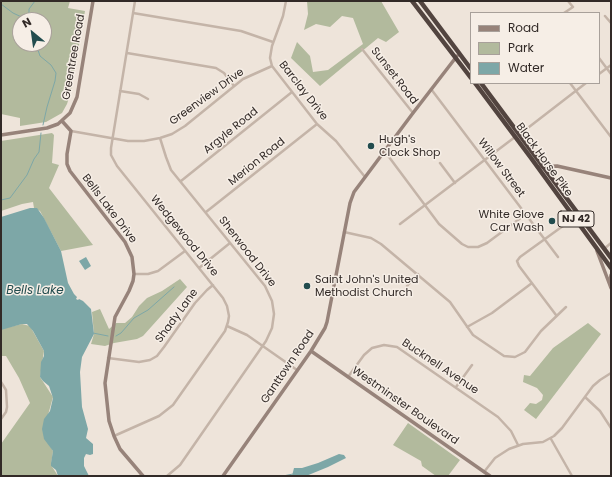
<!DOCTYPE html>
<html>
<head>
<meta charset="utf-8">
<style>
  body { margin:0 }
  #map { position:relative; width:612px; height:477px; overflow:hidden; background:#eee4da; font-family:Poppins,sans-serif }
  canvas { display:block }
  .frame { position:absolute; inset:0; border:2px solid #322a27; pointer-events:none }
  .legend { position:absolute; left:470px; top:12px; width:130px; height:72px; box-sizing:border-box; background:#f6eee6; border:1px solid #a8a09a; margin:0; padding:5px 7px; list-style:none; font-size:12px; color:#322a27 }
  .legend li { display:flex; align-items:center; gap:8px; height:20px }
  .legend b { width:20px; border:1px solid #a8a09a }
  .north { position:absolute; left:12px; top:12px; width:40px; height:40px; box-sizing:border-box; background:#f6eee6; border:1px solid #a8a09a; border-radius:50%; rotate:331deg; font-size:11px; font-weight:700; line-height:16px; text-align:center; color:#322a27 }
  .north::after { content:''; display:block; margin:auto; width:14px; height:18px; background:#224c4e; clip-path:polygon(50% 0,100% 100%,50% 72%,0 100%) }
</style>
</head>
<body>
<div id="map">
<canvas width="612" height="477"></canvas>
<div class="frame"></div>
<ul class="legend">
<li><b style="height:5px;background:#97837a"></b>Road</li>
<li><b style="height:11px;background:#b2ba9d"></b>Park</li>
<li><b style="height:11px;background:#7da7a7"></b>Water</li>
</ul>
<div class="north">N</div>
</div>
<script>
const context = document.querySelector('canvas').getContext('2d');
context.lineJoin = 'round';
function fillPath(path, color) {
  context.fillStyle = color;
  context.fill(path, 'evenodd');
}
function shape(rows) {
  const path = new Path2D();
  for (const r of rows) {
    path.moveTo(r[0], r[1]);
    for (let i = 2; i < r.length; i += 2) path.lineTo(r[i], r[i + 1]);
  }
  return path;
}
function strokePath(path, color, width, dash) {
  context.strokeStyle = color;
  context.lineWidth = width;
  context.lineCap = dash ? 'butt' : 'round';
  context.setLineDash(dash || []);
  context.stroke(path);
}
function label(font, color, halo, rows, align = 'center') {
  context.font = font + ' Poppins,sans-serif';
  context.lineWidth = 3;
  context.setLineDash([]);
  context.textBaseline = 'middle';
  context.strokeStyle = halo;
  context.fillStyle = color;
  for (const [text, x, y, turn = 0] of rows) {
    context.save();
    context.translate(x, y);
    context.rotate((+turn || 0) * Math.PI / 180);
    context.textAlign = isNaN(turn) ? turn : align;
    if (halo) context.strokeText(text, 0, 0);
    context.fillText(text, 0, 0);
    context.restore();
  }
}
fillPath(shape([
  [1,1,70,1,68,8,85,11,71,91,67,104,62,113,46,122,20,126,20,118,1,114],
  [20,20,44,20,44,44,20,44],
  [307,1,381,1,399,32,386,42,378,38,320,86,291,58,297,42,310,56,313,72,328,70,363,44,353,18,342,16,330,27,316,24,304,30,308,14],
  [52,133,54,135,52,163,59,165,49,188,93,245,61,251,40,211,34,208,33,202,22,204,1,211,1,141],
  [180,279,187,287,143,336,137,339,114,343,105,346,91,344,94,334,92,312,100,309,109,329,116,323,125,323,132,317,139,306,147,298,162,291],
  [588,323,601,334,536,419,524,410,530,403,536,404,542,400,543,395,537,388,523,382,524,375,530,376,553,348],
  [22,324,30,326,44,351,40,377,53,397,43,433,53,451,51,465,58,476,1,476,1,444,30,403,19,378,6,356,1,356,1,329],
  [408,423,460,460,448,476,436,476,422,466,421,461,393,445]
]), '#b2ba9d');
fillPath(shape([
  [30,208,37,208,44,218,61,251,68,283,74,294,77,297,76,299,78,300,79,299,83,301,91,309,94,334,82,357,80,372,82,407,88,429,86,438,93,444,93,454,90,455,86,454,84,458,84,466,89,476,58,476,56,470,51,466,51,463,53,451,44,439,42,429,44,419,50,411,53,398,49,386,43,381,40,377,41,362,44,356,44,351,33,331,27,324,22,324,1,330,1,217],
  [86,257,91,266,85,270,79,261],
  [339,454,344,455,346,458,328,467,306,476,292,476,294,468,302,468,318,463]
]), '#7da7a7');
strokePath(shape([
  [1,4,13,13,28,20],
  [30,20,29,15,29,9,35,1],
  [36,44,40,56,51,65,56,73,55,81,47,107,43,125],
  [1,200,10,198,27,175,34,159,39,152,41,133],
  [93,333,108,336],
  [116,336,121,333,134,318,148,310,174,287],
  [283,476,293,474]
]), '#7da7a7', 1);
strokePath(shape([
  [286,1,283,16,272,46,270,58,272,66,317,124,336,141,365,177],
  [133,13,241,31,273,42],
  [564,13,573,7,568,1],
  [605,16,611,23],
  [362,49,413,113],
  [127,53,216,68,224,73,234,86],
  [599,58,611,74],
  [599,74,611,65],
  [570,83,611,137],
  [431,89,558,257],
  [120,91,139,94,148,99],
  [71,131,128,141,144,141,160,138,172,134,185,126,243,79,272,66],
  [520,134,586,83],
  [160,138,166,157,171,170,265,286,272,301,274,314,272,328,266,341,180,465,167,476],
  [384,152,389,157,439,224,462,244,468,247,478,247,487,243,526,214],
  [440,163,455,183],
  [181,181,292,92],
  [206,212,317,124],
  [400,224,515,137],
  [344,232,371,238,381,244,450,302,473,335,504,356,515,357,525,352,541,331,566,307],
  [604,249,611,243],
  [199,268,230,243],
  [134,274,148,274,158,271,185,251],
  [407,286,418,274],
  [556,315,519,266,517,261,520,257,574,218],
  [227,326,247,335,297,370],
  [467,327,492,313,532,283],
  [108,358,139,362,150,360,157,356,164,347,195,303,207,290,213,285],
  [348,377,364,355,372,348,384,345,397,347,498,417,511,431,518,445],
  [1,382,6,390,7,407,6,412,1,419],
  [456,387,472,365],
  [585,397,600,411,611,428],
  [114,436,159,416,173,405,225,331,228,322,229,316,227,306,223,298,117,166,111,155,111,148,135,1],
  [551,439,572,476],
  [484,472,495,458,509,449,523,444,543,442,554,436,562,428,593,386,600,380,611,373]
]), '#c4b4a8', 2.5);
strokePath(shape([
  [62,121,71,131,67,154,67,164,70,171,125,242,132,257,134,274,133,281,129,291,115,317,105,383,109,421,114,436,120,449,143,476],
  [1,135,47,128,58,124,70,113,77,97,93,1],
  [538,167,557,166,611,178],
  [597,251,611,288],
  [610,282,611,275],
  [311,351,490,476],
  [223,476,311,351,325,328,327,322,350,203,354,192,413,113,457,56]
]), '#97837a', 3.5);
strokePath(shape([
  [412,1,471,78],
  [420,1,471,69],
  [475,83,531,158,611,268],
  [481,83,611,258]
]), '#52443f', 4.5);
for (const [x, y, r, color] of [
  [371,146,4,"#224c4e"],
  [552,221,4,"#224c4e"],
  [307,286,4,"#224c4e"]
]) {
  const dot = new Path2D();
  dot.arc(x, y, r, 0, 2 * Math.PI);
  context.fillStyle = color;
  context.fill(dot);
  strokePath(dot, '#f6eee6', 1.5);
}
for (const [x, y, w] of [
  [576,219,36]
]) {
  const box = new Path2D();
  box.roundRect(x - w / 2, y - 8, w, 16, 3);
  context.fillStyle = '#f6eee6';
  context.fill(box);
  strokePath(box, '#322a27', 1);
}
label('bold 10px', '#322a27', null, [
  ["NJ 42",576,219]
]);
label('11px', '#322a27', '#f6eee6', [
  ["Greentree Road",74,57,-80],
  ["Sunset Road",394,76,52],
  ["Barclay Drive",303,91,52],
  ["Greenview Drive",207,97,-36],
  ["Argyle Road",231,131,-39],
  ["Black Horse Pike",544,160,54],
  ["Merion Road",257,162,-39],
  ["Willow Street",501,168,53],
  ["Bells Lake Drive",109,209,53],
  ["Wedgewood Drive",184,236,51],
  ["Sherwood Drive",247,252,52],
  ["Shady Lane",177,316,-54],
  ["Ganttown Road",288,367,-56],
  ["Bucknell Avenue",440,367,34],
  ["Westminster Boulevard",405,406,35]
]);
label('11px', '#322a27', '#f6eee6', [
  ["Hugh's",379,140],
  ["Clock Shop",379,153],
  ["White Glove",544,215,"right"],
  ["Car Wash",544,228,"right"],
  ["Saint John's United",315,280],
  ["Methodist Church",315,293]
], 'left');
label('italic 12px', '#224c4e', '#f6eee6', [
  ["Bells Lake",35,291]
]);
</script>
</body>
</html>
